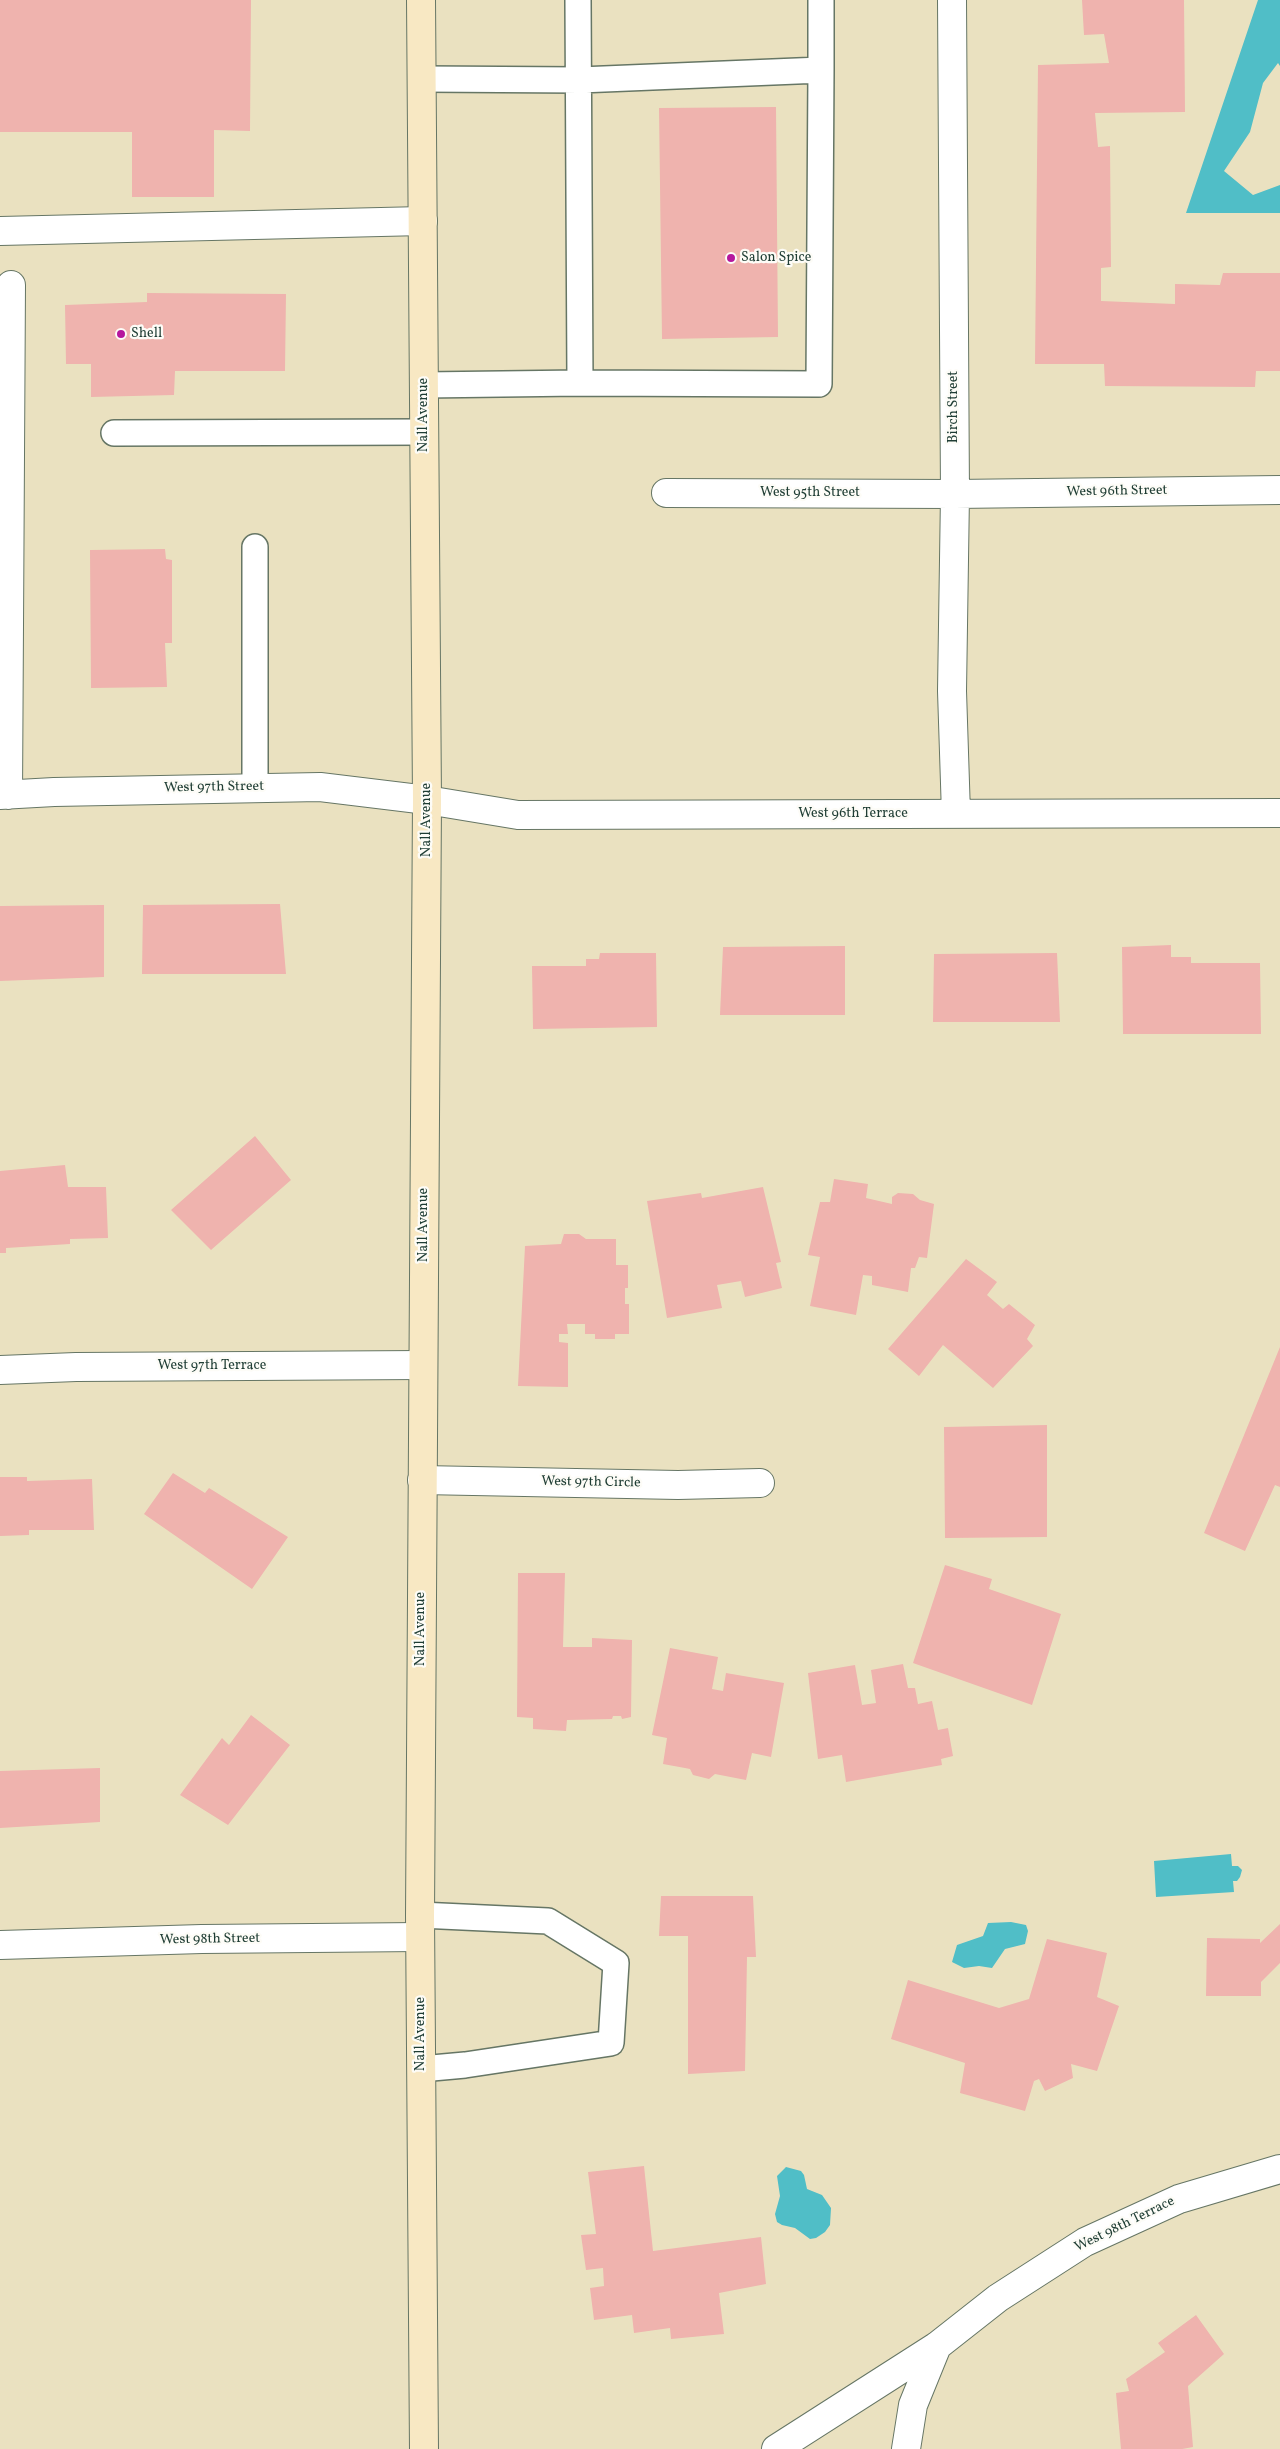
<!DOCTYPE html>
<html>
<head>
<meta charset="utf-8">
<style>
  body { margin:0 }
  canvas { display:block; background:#eae1c0 }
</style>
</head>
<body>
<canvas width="1280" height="2449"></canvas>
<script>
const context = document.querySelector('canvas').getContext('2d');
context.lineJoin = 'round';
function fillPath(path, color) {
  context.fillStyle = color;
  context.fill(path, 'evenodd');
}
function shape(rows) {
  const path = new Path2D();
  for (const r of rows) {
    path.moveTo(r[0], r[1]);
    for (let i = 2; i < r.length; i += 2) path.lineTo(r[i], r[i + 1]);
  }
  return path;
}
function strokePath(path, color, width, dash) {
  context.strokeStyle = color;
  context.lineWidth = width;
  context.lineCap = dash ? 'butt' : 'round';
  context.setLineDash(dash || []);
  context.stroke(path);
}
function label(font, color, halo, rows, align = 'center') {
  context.font = font + ' Vollkorn,serif';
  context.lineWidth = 4.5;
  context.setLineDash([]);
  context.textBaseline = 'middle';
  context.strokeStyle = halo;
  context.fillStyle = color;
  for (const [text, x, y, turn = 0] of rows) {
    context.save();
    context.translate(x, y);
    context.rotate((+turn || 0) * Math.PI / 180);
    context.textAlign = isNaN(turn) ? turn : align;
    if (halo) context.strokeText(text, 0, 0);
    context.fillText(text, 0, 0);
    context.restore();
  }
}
fillPath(shape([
  [1258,0,1280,0,1280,66,1278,63,1263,83,1250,132,1224,171,1253,195,1280,185,1280,213,1186,213],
  [1231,1854,1232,1866,1238,1866,1242,1870,1240,1877,1237,1881,1233,1881,1234,1892,1156,1897,1154,1861],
  [1011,1922,1026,1925,1028,1931,1025,1944,1005,1949,992,1968,979,1966,964,1968,952,1962,957,1945,983,1936,988,1923],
  [786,2167,801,2171,804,2175,807,2189,822,2195,831,2208,830,2225,825,2232,816,2238,810,2239,795,2228,782,2225,777,2222,775,2214,780,2196,777,2176]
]), '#50bec7');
fillPath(shape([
  [0,0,251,0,250,131,214,130,214,197,132,197,132,132,0,132],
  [1082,0,1184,0,1185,112,1095,113,1098,147,1110,146,1111,267,1101,268,1101,301,1175,304,1175,284,1220,285,1223,273,1280,273,1280,371,1256,371,1255,387,1105,386,1104,364,1035,364,1038,65,1109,63,1104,34,1084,35],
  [776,107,778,337,662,339,659,108],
  [147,293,286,294,285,371,175,371,174,395,91,397,91,364,66,364,65,305,147,302],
  [165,549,166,559,172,560,172,643,165,643,167,687,91,688,90,550],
  [280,904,286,974,142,974,143,905],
  [104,905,104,977,0,981,0,906],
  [1171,945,1171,957,1191,957,1191,963,1260,963,1261,1034,1123,1034,1122,947],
  [845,946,845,1015,720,1015,723,947],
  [600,953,656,953,657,1027,533,1029,532,966,586,966,586,959,599,959],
  [1057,953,1060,1022,933,1022,934,954],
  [255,1136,291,1180,211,1250,171,1210],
  [65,1165,68,1187,106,1187,108,1238,70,1239,70,1244,6,1248,6,1253,0,1253,0,1171],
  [834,1179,868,1184,866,1198,892,1204,892,1197,898,1193,913,1194,920,1200,934,1204,927,1258,919,1257,915,1268,911,1268,908,1292,872,1285,872,1276,863,1275,856,1315,810,1306,820,1257,808,1255,820,1202,830,1202],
  [763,1187,781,1262,776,1263,782,1288,745,1297,741,1281,717,1285,722,1308,667,1318,647,1201,701,1193,702,1198],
  [564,1234,579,1234,586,1239,616,1239,616,1265,628,1265,628,1288,625,1288,625,1304,629,1304,629,1334,615,1334,615,1339,595,1339,595,1334,585,1334,585,1324,567,1324,568,1334,559,1334,559,1342,568,1343,568,1387,518,1386,525,1246,561,1244],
  [966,1259,997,1282,987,1295,1003,1309,1009,1304,1035,1325,1027,1339,1033,1346,993,1388,943,1345,919,1376,888,1349],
  [1280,1347,1280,1487,1275,1485,1245,1551,1204,1533],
  [1047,1425,1047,1537,945,1538,944,1427],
  [173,1473,205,1493,209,1488,288,1537,252,1589,144,1514],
  [0,1477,27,1477,27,1481,92,1479,94,1530,29,1530,29,1535,0,1536],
  [945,1565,992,1579,989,1589,1061,1614,1032,1705,913,1663],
  [518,1573,565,1573,563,1647,592,1647,592,1638,632,1640,631,1717,622,1719,621,1716,613,1716,612,1719,567,1720,566,1731,533,1729,533,1718,517,1717],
  [670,1648,718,1657,712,1689,723,1691,726,1673,784,1683,771,1757,752,1753,746,1780,715,1774,709,1779,693,1775,690,1769,685,1768,663,1764,667,1738,652,1735],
  [903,1664,908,1688,915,1688,918,1704,932,1701,938,1730,948,1728,953,1756,941,1759,942,1765,846,1782,842,1755,818,1759,808,1673,855,1665,862,1705,876,1703,871,1670],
  [251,1715,290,1745,228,1825,180,1795,222,1738,229,1745],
  [100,1768,100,1822,0,1828,0,1771],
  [661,1896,753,1896,756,1957,747,1957,745,2071,688,2074,688,1936,659,1936],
  [1280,1924,1280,1963,1261,1982,1261,1996,1206,1996,1207,1938,1260,1939,1260,1943],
  [1047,1939,1107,1953,1097,1997,1119,2006,1097,2071,1071,2064,1073,2078,1045,2091,1039,2079,1034,2081,1025,2111,960,2093,965,2063,891,2039,908,1980,999,2008,1029,1999],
  [644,2166,653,2251,761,2237,766,2284,719,2293,724,2334,671,2339,670,2328,634,2333,632,2315,594,2320,590,2288,604,2286,603,2268,586,2270,581,2235,596,2234,588,2172],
  [1196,2315,1224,2354,1188,2386,1193,2447,1182,2449,1121,2449,1116,2393,1129,2391,1126,2379,1165,2352,1158,2343]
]), '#efb3ae');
const lane = shape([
  [422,79,580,80,821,70,821,0],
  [580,383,819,384,821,70],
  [424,385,580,383,578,0],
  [114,433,424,432],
  [255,547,255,787],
  [420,1915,548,1921,616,1963,611,2043,465,2065,421,2069]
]);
const street = shape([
  [952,0,955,494,952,691,956,814],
  [0,231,423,221],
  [666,493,955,494,1280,490],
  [0,795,54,792,320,787,427,800,518,815,1280,813],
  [8,795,11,285],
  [0,1370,76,1367,423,1365],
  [422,1480,678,1485,760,1483],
  [0,1945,202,1939,420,1937],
  [776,2449,937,2346,998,2298,1085,2242,1179,2199,1280,2169],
  [906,2449,913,2405,937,2346]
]);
const secondary = shape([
  [421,0,427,800,420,1915,424,2449]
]);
strokePath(lane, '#667665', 28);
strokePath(street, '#667665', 30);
strokePath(secondary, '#667665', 30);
strokePath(lane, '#fff', 25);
strokePath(street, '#fff', 28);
strokePath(secondary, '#f8e8c3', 28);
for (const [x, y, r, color] of [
  [731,258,5,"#b5179e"],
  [121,334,5,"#b5179e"]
]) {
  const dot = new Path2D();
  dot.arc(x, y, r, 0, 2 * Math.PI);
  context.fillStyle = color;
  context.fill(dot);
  strokePath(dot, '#fdfcf7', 2);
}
label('14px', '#1f3d34', '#fdfcf7', [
  ["Salon Spice",741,258],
  ["Shell",131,334]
], 'left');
label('14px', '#1f3d34', '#fdfcf7', [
  ["Birch Street",954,407,-90],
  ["Nall Avenue",424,415,-90],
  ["West 96th Street",1117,492,-1],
  ["West 95th Street",810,493],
  ["West 97th Street",214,788,-1],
  ["West 96th Terrace",853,814],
  ["Nall Avenue",427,820,-90],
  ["Nall Avenue",424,1225,-90],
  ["West 97th Terrace",212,1366],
  ["West 97th Circle",591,1483,1],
  ["Nall Avenue",421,1629,-90],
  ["West 98th Street",210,1940,-1],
  ["Nall Avenue",421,2034,-90],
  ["West 98th Terrace",1125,2225,-26]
]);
</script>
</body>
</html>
